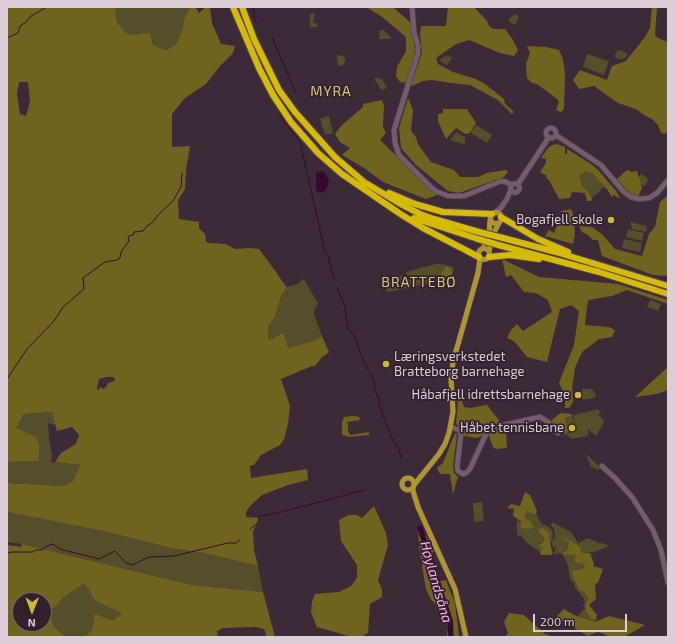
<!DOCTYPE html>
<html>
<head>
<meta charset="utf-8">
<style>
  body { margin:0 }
  #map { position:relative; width:675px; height:644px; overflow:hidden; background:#3d2a39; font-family:"Exo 2",sans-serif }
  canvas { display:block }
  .frame { position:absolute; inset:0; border:8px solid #dbced8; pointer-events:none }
  .north { position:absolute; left:12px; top:592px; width:40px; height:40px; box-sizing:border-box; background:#33202e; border:1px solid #766672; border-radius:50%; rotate:181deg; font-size:11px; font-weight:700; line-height:16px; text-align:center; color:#dbced8 }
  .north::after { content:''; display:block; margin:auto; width:14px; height:18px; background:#cfb837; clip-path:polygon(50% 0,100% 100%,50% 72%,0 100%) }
  .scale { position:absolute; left:533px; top:614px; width:94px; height:18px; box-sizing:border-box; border:2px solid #dbced8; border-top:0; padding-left:5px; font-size:12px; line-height:14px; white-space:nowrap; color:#dbced8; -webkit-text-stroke:3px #33202e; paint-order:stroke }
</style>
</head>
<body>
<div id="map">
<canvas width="675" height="644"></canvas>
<div class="frame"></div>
<div class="north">N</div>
<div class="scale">200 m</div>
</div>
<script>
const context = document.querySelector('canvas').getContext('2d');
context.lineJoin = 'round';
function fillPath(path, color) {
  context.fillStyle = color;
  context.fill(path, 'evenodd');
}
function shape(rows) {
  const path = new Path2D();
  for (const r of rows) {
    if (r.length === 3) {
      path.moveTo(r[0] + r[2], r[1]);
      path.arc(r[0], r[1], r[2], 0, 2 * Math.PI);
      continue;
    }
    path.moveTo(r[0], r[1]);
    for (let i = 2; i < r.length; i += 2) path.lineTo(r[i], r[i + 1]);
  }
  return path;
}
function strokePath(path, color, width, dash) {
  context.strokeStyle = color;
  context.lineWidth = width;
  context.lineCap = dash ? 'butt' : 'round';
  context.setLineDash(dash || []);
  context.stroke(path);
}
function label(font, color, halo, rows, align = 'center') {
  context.font = font + ' "Exo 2",sans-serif';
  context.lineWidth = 3.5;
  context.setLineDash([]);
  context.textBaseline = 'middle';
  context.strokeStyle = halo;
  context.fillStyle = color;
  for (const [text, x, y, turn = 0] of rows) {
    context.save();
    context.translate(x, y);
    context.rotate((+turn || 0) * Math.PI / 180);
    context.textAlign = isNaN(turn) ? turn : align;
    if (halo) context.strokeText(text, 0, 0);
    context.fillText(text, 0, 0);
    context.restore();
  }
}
fillPath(shape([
  [115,7,190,7,184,19,183,28,176,44,166,50,153,45,153,41,139,35,131,35,125,32,117,22],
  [315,13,313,23,316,23,318,26,310,28,310,14],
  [516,14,519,17,516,24,512,24,508,19],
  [380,30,383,30,391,37,391,39,379,39],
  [621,50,627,54,627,56,623,59,618,59,616,58,615,55,617,51],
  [587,54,609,61,604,75,583,67],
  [337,55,343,56,345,59,345,62,343,65,338,66],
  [445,56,453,57,447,65,441,62,440,60],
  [375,78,382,79,387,88,382,90,375,80],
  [329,116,333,133,325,135,320,119],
  [476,125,492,135,487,143,471,133],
  [456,132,465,137,465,143,463,144,450,140],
  [585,171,592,173,606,188,602,188,597,194,593,196,592,199,582,186,580,174,583,174],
  [641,174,647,178,648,181,645,186,641,185,638,179,640,175],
  [630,222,647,226,646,232,632,229],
  [628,229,644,233,642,241,626,237],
  [624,239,642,243,640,252,622,248],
  [436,264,441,264,441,269,442,264,454,267,452,279,410,287,406,272],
  [406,275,409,288,387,292,384,279],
  [303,279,304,279,318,304,315,308,314,314,322,336,313,341,288,348,268,339,268,326,275,317,281,296,286,290,286,287,298,284],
  [650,300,661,304,658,311,647,307],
  [582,389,592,389,596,395,595,397,589,399,582,399],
  [598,409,601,413,598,415,603,419,604,422,596,436,588,429,587,429,589,432,587,436,572,439,565,434,569,433,565,418,572,416,577,432,573,415],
  [52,412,56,425,48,423,49,437,52,455,51,462,54,463,55,462,80,465,73,481,63,486,7,483,7,462,38,461,16,428,24,414],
  [586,454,601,468,598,470,591,467],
  [482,502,484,521,474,522,473,503],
  [527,511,532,514,536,514,542,524,549,527,552,530,553,536,551,543,549,543,549,538,550,534,542,527,539,530,539,533,543,536,544,541,539,544,543,548,540,552,527,543,521,536,517,535,517,519,519,522,525,519,525,515],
  [7,512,103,531,171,548,204,553,258,566,263,592,192,585,22,544,7,542],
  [552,522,571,532,578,543,588,538,599,543,606,544,610,548,607,547,594,552,582,553,579,547,561,538,569,542,567,551,563,552,572,556,577,555,577,563,582,563,585,568,571,573,588,598,586,607,585,608,583,606,585,603,584,599,574,586,575,585,572,581,570,580,568,565,563,555,560,553,554,555,556,546,555,546,553,550,552,541,553,539,556,538,555,537,554,529,551,525],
  [84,584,89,590,94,600,123,613,114,620,108,619,92,630,85,637,66,637,54,627,49,613,65,596],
  [584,609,591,619,596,620,595,622,578,616]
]), '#554e2a');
fillPath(shape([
  [7,7,115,7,117,22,125,32,131,35,150,33,153,45,166,50,176,44,183,28,184,19,190,7,195,7,199,13,206,7,210,7,212,23,221,44,235,46,233,53,220,66,206,84,185,98,172,114,172,147,190,146,186,170,185,189,178,200,179,218,179,219,199,222,199,228,205,234,206,242,209,243,226,244,235,249,250,248,259,249,276,272,287,288,281,296,275,317,268,326,268,339,270,340,283,333,288,348,313,341,322,336,329,352,322,357,315,366,312,366,281,379,290,406,288,424,284,439,280,445,261,455,254,465,250,466,251,478,307,469,308,480,288,485,262,495,249,507,246,513,246,517,259,518,259,521,254,529,253,532,254,550,258,566,204,553,171,548,103,531,7,512,7,483,63,486,73,481,80,465,55,462,61,453,76,444,79,435,72,427,57,431,52,412,24,414,16,428,35,437,39,443,39,461,7,462],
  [28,82,30,102,26,116,20,114,17,94,19,82],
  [106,377,114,377,115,381,108,383,106,387,103,389,100,387,98,391,97,387,99,379],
  [366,7,393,7,411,23,415,50,414,59,407,83,400,82,396,76,397,67,406,51,406,37,381,16],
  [448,7,474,7,487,21,489,26,493,29,505,29,513,40,518,50,514,56,500,53,469,40,456,44,436,58,438,64,453,72,476,79,485,84,504,99,505,104,514,112,512,114,498,100,470,85,451,83,432,80,423,81,412,86,411,84,422,53,420,34,421,26,446,26],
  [652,7,657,7,655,35,658,38,668,42,668,132,664,134,661,133,658,125,652,119,644,115,636,109,618,103,594,86,579,89,573,80,580,70,607,80,612,66,626,61,645,37,650,28],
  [527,46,546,47,559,50,563,59,565,73,564,109,561,112,556,110,559,102,557,99,537,84,532,83,527,78,526,64,530,53],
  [408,98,413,110,411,131,416,137,418,144,431,162,454,170,460,177,478,177,487,173,506,170,508,172,504,177,459,193,448,191,416,165,401,148,399,128],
  [382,100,384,105,383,127,386,133,380,140,437,195,426,199,383,182,364,168,342,155,350,148,340,142,335,134,342,125,363,107,363,104],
  [443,109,467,109,476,123,470,133,465,134,456,128,446,139,438,121,438,114,443,113],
  [557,144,565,147,565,154,567,153,567,149,591,164,598,170,616,191,620,198,618,198,614,195,612,197,606,188,592,173,585,171,583,174,580,174,580,176,582,186,588,192,592,199,591,201,587,201,585,193,572,192,570,198,559,199,549,180,546,178,547,176,540,172,546,163,546,159,541,158,548,148,552,145],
  [627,170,632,172,637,171,642,188,638,197,630,194,617,179],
  [668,195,668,276,653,275,602,256,598,240,593,240,588,235,582,232,579,226,592,227,603,235,615,249,642,256,649,234,655,227,660,202],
  [571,209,573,214,575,234,573,244,545,236,549,230,554,233,561,217,561,211],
  [502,259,539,277,618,284,668,300,668,304,627,290,612,296,588,300,585,325,609,327,615,330,612,337,599,339,582,352,575,368,572,388,573,402,569,408,565,408,565,395,559,383,574,345,579,311,571,305,560,309,547,362,527,357,514,341,507,338,511,330,517,324,523,331,552,312,548,300,536,293,524,292,511,275,506,277],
  [445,267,449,267,452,272,450,277,441,276,441,273,444,270],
  [668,367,668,390,656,394,635,397],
  [458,401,462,401,464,407,470,408,487,405,506,429,507,448,496,449,493,447,488,433,477,438,464,436,456,423],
  [562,413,571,414,572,416,565,418,568,432,565,434,554,428,551,421,559,414],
  [353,416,359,417,360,420,347,422,348,425,348,430,350,435,369,432,369,435,349,437,342,435,342,422,344,417],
  [455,433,457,434,453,466,454,473,458,477,453,494,450,474,440,474,437,468,443,463],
  [525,492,530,495,537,511,536,514,532,514,527,511,525,515,525,519,528,519,534,527,529,529,520,528,522,522,513,516,514,509,507,508,511,504,520,506],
  [374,506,386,533,388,545,378,580,382,589,382,597,370,604,368,633,361,637,352,637,317,627,311,612,312,602,315,594,339,592,351,586,357,578,357,565,341,541,339,520,349,515,357,515,362,518],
  [542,527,550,534,549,538,552,551,553,553,551,555,541,555,540,552,543,548,539,546,539,545,544,541,543,536,539,533,539,530],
  [418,528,422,528,434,552,428,553,432,566,432,568,429,567,426,571,428,579,438,577,440,581,446,580,455,603,459,636,446,637,447,636,448,626,444,615,430,598,426,589,419,547],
  [559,537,571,541,580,547,582,553,590,553,594,564,593,566,603,569,598,583,595,584,596,599,589,605,597,615,596,620,591,619,585,610,588,598,584,592,579,589,571,572,585,568,582,563,577,563,574,560,576,555,572,556,568,554,565,555,562,553,567,551,569,542],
  [22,544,192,585,263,592,275,637,267,637,264,629,256,627,223,628,217,631,217,634,219,637,85,637,92,630,95,614,108,619,114,620,122,613,94,600,89,590,84,584,65,596,49,613,54,627,66,637,7,637,7,545,21,547],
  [20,600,44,600,44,624,20,624],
  [564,609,574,615,595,622,609,616,645,625,624,637,608,636,598,632,588,636,556,617],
  [509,613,524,615,545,634,554,637,505,637,508,633,504,622]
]), '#70631f');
fillPath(shape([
  [322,171,326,174,329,181,326,190,321,193,316,190,316,172]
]), '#380930');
strokePath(shape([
  [253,7,255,21,259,25],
  [272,37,296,93],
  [7,38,18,33,20,26,26,22,31,16,47,7],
  [280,114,280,116,300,142,325,252,328,256,334,279],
  [337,287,345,307,348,329,354,335,363,360,374,381,375,391,379,398,379,403,384,418,393,441,399,449,401,458],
  [7,379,27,349,54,321,63,307,84,289,83,278,105,262,117,260,120,258,121,252,129,241,128,237,129,236,133,235,134,232,143,231,147,226,152,223,158,215,173,201,181,187,182,173],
  [250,529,257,524,260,516,277,513,365,490],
  [7,553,11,552,33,552,35,550,42,550,47,546,53,544,60,549,99,559,115,551,126,563,132,565,149,557,174,556,228,543,236,543,240,540]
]), '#380930', 1);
strokePath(shape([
  [420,528,446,608,450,620,451,637]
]), '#380930', 5.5);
const secondary = shape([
  [412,7,414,32,418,46,418,53,394,130,395,143,399,155,433,189,438,192,448,196,464,196,501,181,506,182,512,185],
  [551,133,5],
  [556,135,601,165,624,192,631,197,640,199,649,198,657,193,668,180],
  [515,188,4.5],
  [518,184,549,137],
  [494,213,501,208,507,199,511,189],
  [451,427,459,430,461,434,457,467,458,471,463,474,466,473,470,469,486,434,489,430,495,427,540,417,548,422,553,430,558,433],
  [602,466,615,478,632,497,653,530,661,550,668,583]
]);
const primary = shape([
  [496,218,5.5],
  [484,244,489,234,490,220],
  [484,254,5.5],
  [489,252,492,236,499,223],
  [408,484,6],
  [414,485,439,454,445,444,449,433,453,412,451,378,453,362,478,273,480,258],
  [413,487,413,491,418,507,455,589,466,637]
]);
const highway = shape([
  [233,7,259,68,273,95,291,122,318,153,342,174,399,213,423,228,479,257],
  [242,7,254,39,279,90,295,112,335,157,364,182,399,203,420,214,434,219,479,232],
  [389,193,415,204,443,212,492,214],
  [501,217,538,239,568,252],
  [414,218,478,239],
  [503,238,556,252,668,286],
  [502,246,599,272,668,294],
  [489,257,510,255,539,259]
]);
strokePath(secondary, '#574754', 6);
strokePath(primary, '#574754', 6);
strokePath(highway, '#574754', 8);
strokePath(secondary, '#735d6d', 4.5);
strokePath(primary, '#ae9532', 5);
strokePath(highway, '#d5ba0a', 6);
const highwayBridge = shape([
  [479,232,503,238],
  [478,239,502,246]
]);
strokePath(highwayBridge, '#574754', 8, []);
strokePath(highwayBridge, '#d5ba0a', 6);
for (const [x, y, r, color] of [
  [611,220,4,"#cfb837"],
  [386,364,4,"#cfb837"],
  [578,395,4,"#cfb837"],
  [572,428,4,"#cfb837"]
]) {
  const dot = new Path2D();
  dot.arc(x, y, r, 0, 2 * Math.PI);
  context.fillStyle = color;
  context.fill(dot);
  strokePath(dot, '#33202e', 1.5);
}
label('13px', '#dbced8', '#33202e', [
  ["Bogafjell skole",603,220],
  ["Læringsverkstedet",394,357,"left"],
  ["Bratteborg barnehage",394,372,"left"],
  ["Håbafjell idrettsbarnehage",570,395],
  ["Håbet tennisbane",564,428]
], 'right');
context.letterSpacing = '1px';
label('14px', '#d8c97b', '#33202e', [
  ["MYRA",331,91],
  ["BRATTEBØ",419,282]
]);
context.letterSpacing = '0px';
label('italic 14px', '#fdaee9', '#33202e', [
  ["Høylandsåna",436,582,74]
]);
</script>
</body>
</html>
